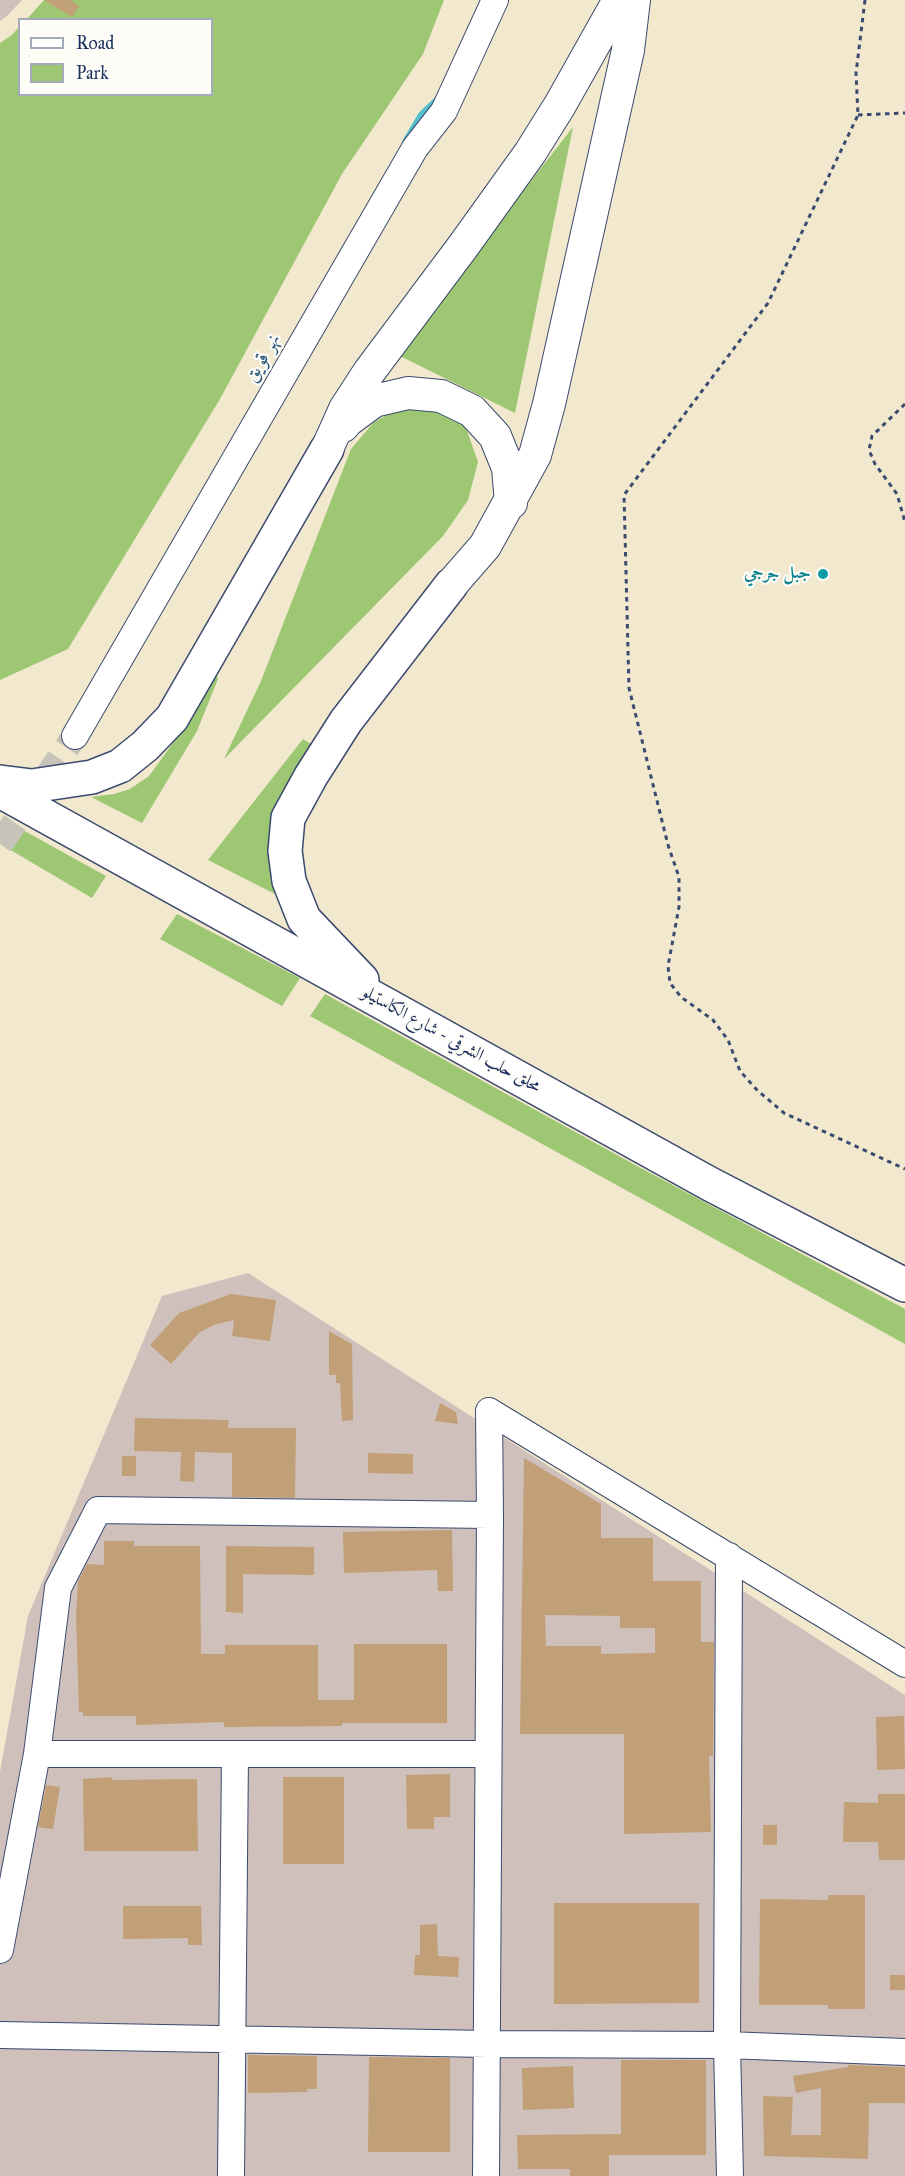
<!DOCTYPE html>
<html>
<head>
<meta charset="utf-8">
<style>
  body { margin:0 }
  #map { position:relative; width:905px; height:2176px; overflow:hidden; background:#f1e8ce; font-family:"IM FELL Great Primer",serif }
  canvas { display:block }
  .legend { position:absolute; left:18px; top:18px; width:195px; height:78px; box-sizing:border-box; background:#fdfcf7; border:2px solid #a3aaba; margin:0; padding:8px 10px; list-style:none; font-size:18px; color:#1b2f5e }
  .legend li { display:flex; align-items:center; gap:12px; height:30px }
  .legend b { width:30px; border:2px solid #a3aaba }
</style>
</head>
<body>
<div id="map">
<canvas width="905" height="2176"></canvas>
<ul class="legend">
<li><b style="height:8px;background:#fff"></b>Road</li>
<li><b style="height:16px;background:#9dc773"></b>Park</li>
</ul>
</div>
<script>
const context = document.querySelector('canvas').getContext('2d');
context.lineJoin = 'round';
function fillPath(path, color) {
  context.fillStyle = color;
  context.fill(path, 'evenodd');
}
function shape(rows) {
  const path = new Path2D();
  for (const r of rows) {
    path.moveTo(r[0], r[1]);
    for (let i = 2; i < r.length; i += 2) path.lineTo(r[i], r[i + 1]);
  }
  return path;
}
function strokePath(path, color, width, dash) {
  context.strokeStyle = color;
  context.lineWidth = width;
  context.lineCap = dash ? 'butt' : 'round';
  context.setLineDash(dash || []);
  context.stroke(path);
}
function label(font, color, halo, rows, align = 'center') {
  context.font = font + ' "IM FELL Great Primer",Amiri,serif';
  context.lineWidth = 4.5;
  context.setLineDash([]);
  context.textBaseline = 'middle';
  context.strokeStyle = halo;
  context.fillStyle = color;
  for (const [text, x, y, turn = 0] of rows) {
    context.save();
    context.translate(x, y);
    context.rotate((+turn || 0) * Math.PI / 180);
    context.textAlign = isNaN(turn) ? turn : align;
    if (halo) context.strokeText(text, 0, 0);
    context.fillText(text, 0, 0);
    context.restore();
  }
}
fillPath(shape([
  [0,0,22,0,7,16,0,21],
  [248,1273,905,1695,905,2176,0,2176,0,1772,28,1616,162,1296]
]), '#cfc0bb');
fillPath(shape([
  [44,0,444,0,423,54,342,174,220,399,68,649,0,680,0,43,12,35,19,27,20,94,212,94,212,20,27,19],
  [573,127,515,413,396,354],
  [405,404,443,408,466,428,478,462,468,500,443,536,224,759,261,681,351,449,373,423],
  [216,672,218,679,197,731,142,823,91,797,114,794,130,789,149,776,181,732],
  [303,739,311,744,270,831,270,873,277,895,208,860],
  [21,829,106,876,92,898,9,849],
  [177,914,300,978,282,1006,160,939],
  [325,994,637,1166,905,1309,905,1344,310,1016]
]), '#9dc773');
strokePath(shape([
  [405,141,421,114,440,96]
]), '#53bece', 5);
fillPath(shape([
  [44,0,70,0,79,6,72,17],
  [231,1294,276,1300,270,1341,232,1336,234,1320,214,1325,200,1332,171,1364,150,1345,179,1313],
  [329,1331,352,1344,353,1420,342,1421,340,1383,336,1383,336,1375,329,1375],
  [440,1403,456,1412,458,1424,435,1421],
  [135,1418,229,1420,228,1428,296,1428,295,1498,232,1497,232,1453,195,1452,194,1482,180,1481,181,1452,134,1451],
  [368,1453,413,1454,413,1474,368,1473],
  [122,1456,136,1456,136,1476,122,1476],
  [524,1458,601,1504,601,1538,653,1538,653,1581,701,1581,701,1642,714,1642,713,1756,709,1756,711,1832,624,1834,624,1734,520,1734],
  [545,1615,620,1616,620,1628,655,1628,655,1653,601,1654,601,1646,546,1646],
  [452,1530,453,1591,438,1591,437,1570,344,1573,343,1532],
  [104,1541,134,1541,134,1546,200,1546,201,1654,225,1654,225,1645,318,1645,318,1700,354,1700,354,1644,447,1644,447,1723,342,1723,342,1726,224,1727,224,1722,136,1725,136,1716,83,1716,83,1712,79,1712,76,1615,78,1582,87,1564,104,1565],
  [226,1546,314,1547,314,1575,243,1574,243,1613,226,1612],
  [904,1716,905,1769,877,1770,876,1717],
  [450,1774,450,1817,434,1817,434,1829,407,1829,406,1775],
  [112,1777,112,1780,197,1779,198,1851,84,1851,83,1779],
  [283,1777,344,1777,344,1864,283,1864],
  [46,1785,60,1787,53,1829,38,1827],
  [878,1794,905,1794,905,1860,879,1860,878,1842,843,1842,844,1802,878,1803],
  [763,1825,777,1825,777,1845,763,1845],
  [828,1895,865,1895,865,2009,828,2009,828,2005,759,2005,760,1899,828,1900],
  [554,1903,699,1903,699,2003,554,2004],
  [123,1906,201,1906,202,1945,188,1945,188,1938,123,1939],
  [437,1924,438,1956,459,1957,458,1977,414,1975,415,1955,420,1955,420,1925],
  [890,1975,905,1975,905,1990,890,1990],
  [248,2055,317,2056,317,2089,307,2089,307,2092,248,2093],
  [369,2057,450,2058,450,2152,368,2152],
  [621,2060,706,2060,706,2155,609,2155,609,2176,570,2176,570,2169,518,2169,517,2135,621,2134],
  [848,2065,905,2067,905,2103,869,2103,868,2159,764,2156,763,2096,793,2097,791,2135,821,2135,821,2088,796,2093,793,2076,848,2067],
  [573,2066,574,2108,523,2110,522,2068]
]), '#c1a077');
strokePath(shape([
  [0,844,75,736]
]), '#c6c3b8', 26, [26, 13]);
const minor = shape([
  [75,736,415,148,444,111,495,0],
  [489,1411,905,1664],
  [729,1556,727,2045,730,2176],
  [37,1754,488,1754],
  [0,1950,37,1754,58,1588,98,1510,490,1515],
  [0,2035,487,2044,727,2045,905,2052],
  [231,2176,235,1754],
  [486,2176,490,1515,489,1411]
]);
const major = shape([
  [343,426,347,421,374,401,408,393,441,396,472,411,495,436,508,468,511,503],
  [327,449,345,409,369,372,464,245,530,153,560,105,619,0],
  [451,585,485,546,535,455,549,404,628,50,634,0]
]);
const highway = shape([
  [0,782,32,786,92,777,120,766,145,746,172,718,327,449],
  [0,791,710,1184,905,1285],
  [362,980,304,919,289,881,285,851,288,818,311,776,346,721,451,585]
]);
strokePath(minor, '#3b4b6f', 28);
strokePath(major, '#3b4b6f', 34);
strokePath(highway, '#3b4b6f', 36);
strokePath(shape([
  [865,0,856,73,858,115,768,303,624,495,629,688,668,845,679,877,679,907,668,966,670,983,681,997,713,1020,728,1040,740,1071,757,1090,784,1113,905,1169],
  [858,115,905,113],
  [905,404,872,436,869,450,875,464,897,494,905,522]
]), '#3b4b6f', 3, [4.5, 4.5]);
strokePath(minor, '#fff', 26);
strokePath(major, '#fff', 32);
strokePath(highway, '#fff', 33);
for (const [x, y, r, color] of [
  [823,574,6,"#0f9aa8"]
]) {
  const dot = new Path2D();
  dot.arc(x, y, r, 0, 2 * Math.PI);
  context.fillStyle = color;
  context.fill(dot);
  strokePath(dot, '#fdfcf7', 2);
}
label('bold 18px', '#0d838f', '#fdfcf7', [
  ["جبل جرجي",811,574]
], 'right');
label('18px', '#1b2f5e', '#fdfcf7', [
  ["محلق حلب الشرقي - شارع الكاستيلو",451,1040,29]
]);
label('italic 20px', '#2c5a80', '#fdfcf7', [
  ["نهر قويق",263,358,-60]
]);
</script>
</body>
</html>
